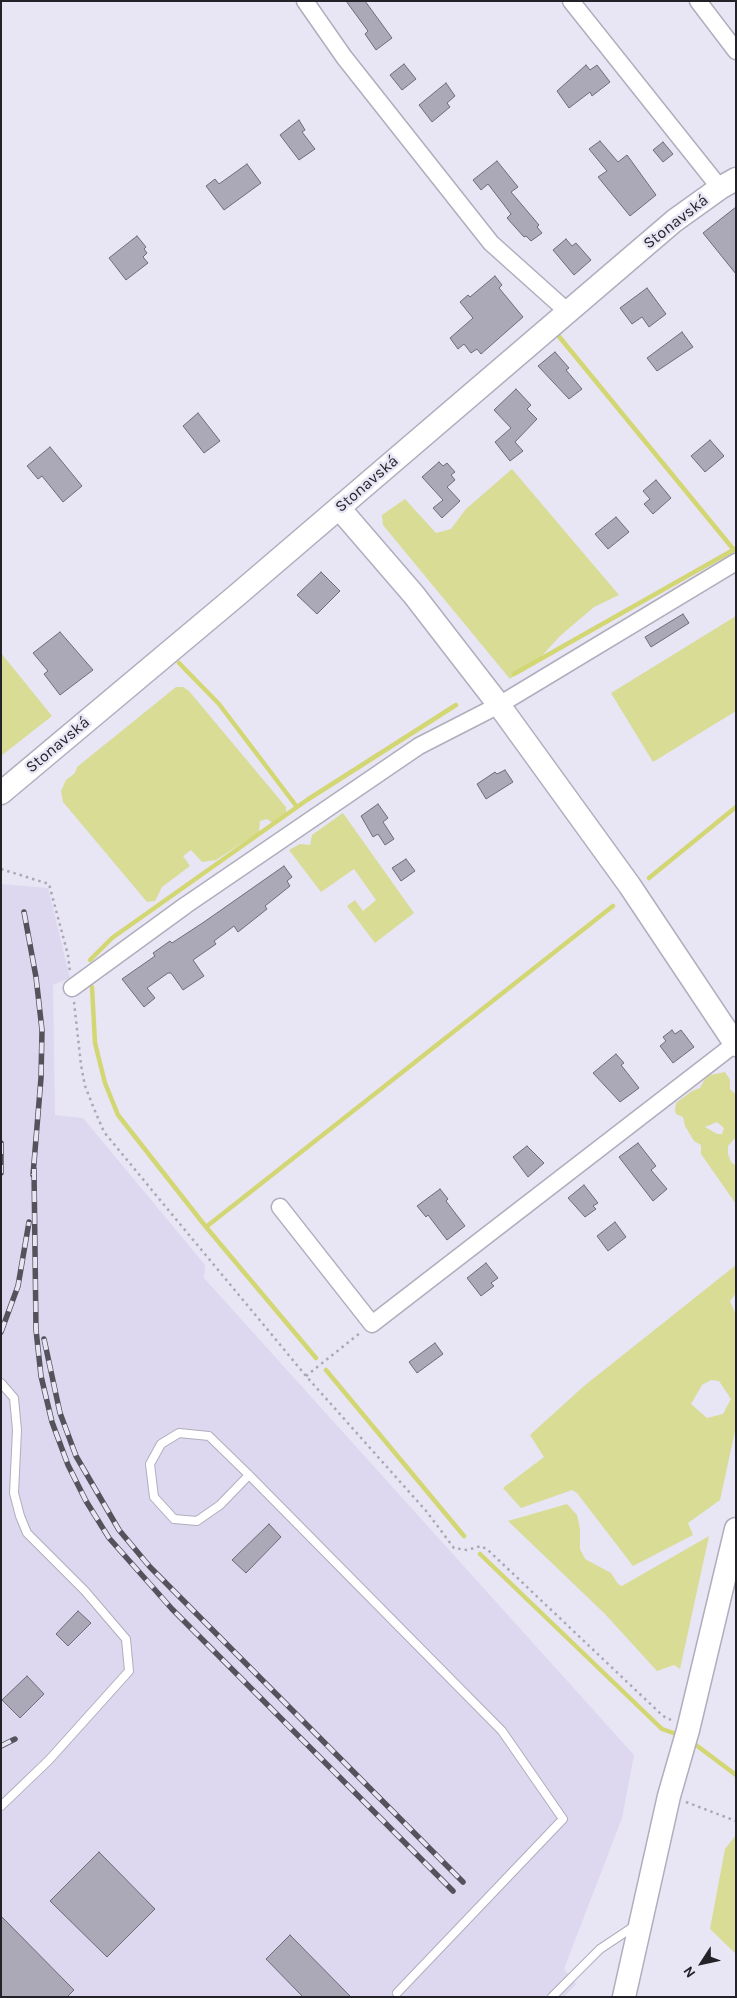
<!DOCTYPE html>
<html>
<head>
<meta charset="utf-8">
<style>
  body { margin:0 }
  #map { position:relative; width:737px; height:1998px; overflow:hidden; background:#e8e5f5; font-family:Karla,sans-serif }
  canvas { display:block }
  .frame { position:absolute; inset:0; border:2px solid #232228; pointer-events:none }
  .north { position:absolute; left:677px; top:1938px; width:50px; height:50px; -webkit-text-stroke:4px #e8e5f5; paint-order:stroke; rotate:235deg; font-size:14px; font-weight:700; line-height:20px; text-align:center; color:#232228 }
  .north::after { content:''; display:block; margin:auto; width:18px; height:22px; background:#232228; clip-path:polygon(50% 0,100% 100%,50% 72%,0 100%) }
</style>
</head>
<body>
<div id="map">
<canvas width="737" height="1998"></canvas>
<div class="frame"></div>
<div class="north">N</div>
</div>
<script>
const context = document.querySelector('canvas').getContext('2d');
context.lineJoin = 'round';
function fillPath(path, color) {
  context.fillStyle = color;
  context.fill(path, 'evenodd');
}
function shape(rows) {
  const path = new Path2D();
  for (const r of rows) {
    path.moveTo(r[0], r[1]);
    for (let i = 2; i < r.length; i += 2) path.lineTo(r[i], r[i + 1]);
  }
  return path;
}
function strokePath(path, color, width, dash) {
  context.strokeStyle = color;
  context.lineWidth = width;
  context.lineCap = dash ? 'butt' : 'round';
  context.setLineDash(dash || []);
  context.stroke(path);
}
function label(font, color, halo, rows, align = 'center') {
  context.font = font + ' Karla,sans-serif';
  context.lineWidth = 5;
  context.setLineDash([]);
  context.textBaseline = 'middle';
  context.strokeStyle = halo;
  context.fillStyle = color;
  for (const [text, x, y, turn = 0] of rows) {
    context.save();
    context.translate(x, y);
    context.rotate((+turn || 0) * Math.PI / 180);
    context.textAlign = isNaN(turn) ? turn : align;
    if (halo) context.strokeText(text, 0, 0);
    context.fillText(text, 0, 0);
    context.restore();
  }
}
fillPath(shape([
  [1,884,48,888,70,978,53,985,55,1115,83,1118,205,1265,204,1278,634,1755,622,1818,564,1969,576,1984,564,1997,1,1997]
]), '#ddd8ef');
fillPath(shape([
  [512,469,619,595,594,607,560,636,540,658,510,679,383,525,382,515,405,499,436,533,451,529,466,509],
  [736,616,736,711,653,762,611,693],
  [1,653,52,716,1,756],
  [176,687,183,687,189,691,286,807,286,812,283,817,273,823,267,819,260,821,259,832,216,860,202,862,191,850,183,856,190,866,162,887,155,901,147,902,63,802,61,791,66,780,75,773,77,767],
  [343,813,414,913,375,943,347,906,355,900,363,911,376,900,354,869,321,892,289,850,300,844,310,845,312,835],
  [725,1072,730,1080,730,1089,736,1095,736,1137,728,1146,728,1154,731,1162,736,1166,736,1204,701,1154,701,1145,694,1141,685,1126,683,1117,676,1114,675,1110,676,1103,692,1091,700,1088,705,1079,710,1075],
  [717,1122,724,1128,722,1134,717,1134,705,1127],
  [736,1265,736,1293,730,1301,736,1315,736,1426,720,1500,688,1523,693,1535,633,1566,577,1493,572,1490,521,1508,503,1488,544,1457,530,1435,584,1386],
  [711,1380,719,1381,731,1399,723,1414,707,1418,691,1404,702,1385],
  [567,1504,577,1515,580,1529,580,1549,585,1559,611,1573,618,1584,622,1586,709,1536,680,1669,674,1665,657,1671,605,1614,508,1521],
  [736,1835,736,1954,710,1929,725,1849]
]), '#d8dc95');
strokePath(shape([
  [557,334,734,550],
  [179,663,219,704,297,807],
  [514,674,735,549],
  [649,878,736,807],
  [90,960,112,938,307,800,456,705],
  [92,987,95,1043,105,1083,118,1115,206,1227,316,1358],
  [206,1227,613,906],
  [326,1370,464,1536],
  [480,1554,662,1729,679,1735],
  [692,1742,736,1775]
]), '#d3d773', 4.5);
const building = shape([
  [346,1,365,1,392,38,376,50,365,34,368,31,346,1],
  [404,64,416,79,402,90,390,75,404,64],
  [586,65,590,70,597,65,610,82,592,96,590,92,569,108,557,91,586,65],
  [446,83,455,96,447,103,450,107,432,122,419,105,446,83],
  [299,120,305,130,302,132,315,149,299,160,280,135,299,120],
  [600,141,618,162,627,155,656,195,630,216,598,177,607,171,589,149,600,141],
  [663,142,673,154,663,162,653,150,663,142],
  [497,161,518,187,511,192,539,225,537,227,542,233,531,241,526,236,524,237,507,218,511,214,488,184,481,190,473,180,497,161],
  [247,164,261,183,224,210,206,186,215,179,219,184,247,164],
  [736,207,736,274,703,233,736,207],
  [137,236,146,247,144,249,147,253,143,257,148,263,126,280,109,258,137,236],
  [566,239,572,246,576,243,591,260,574,275,553,250,566,239],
  [495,276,502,285,499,288,523,317,481,354,477,349,471,353,464,344,458,349,450,338,473,318,460,302,468,295,470,297,495,276],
  [647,288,666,314,649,327,642,317,632,324,620,308,647,288],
  [682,332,693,347,657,371,647,358,682,332],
  [555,352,569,368,566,370,582,389,569,399,538,366,555,352],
  [516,389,531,405,527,409,537,419,515,442,523,451,510,461,495,442,511,428,494,410,516,389],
  [198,413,220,441,204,453,183,426,198,413],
  [710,440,724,456,705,472,691,456,710,440],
  [50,447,82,486,63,502,42,476,38,479,27,466,50,447],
  [439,462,443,466,447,463,455,472,451,475,455,480,447,487,460,501,442,518,433,508,443,500,422,477,439,462],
  [656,480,671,498,653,514,644,504,650,499,643,491,656,480],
  [616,517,629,532,608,549,595,534,616,517],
  [321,572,340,591,317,614,297,595,321,572],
  [683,614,689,623,651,647,645,637,683,614],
  [60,632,93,670,60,695,44,674,48,671,33,653,60,632],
  [505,770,513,782,486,799,477,784,495,772,497,774,505,770],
  [378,804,388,818,383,822,394,839,385,845,378,834,373,837,361,816,378,804],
  [406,859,415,871,401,881,392,868,406,859],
  [284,866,292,877,287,881,290,886,265,906,267,909,238,932,234,926,214,941,216,944,193,960,204,976,183,990,171,973,168,973,147,988,155,998,144,1007,122,979,155,956,153,953,170,941,172,943,204,922,284,866],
  [672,1030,675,1034,681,1030,694,1047,673,1063,660,1046,666,1041,663,1037,672,1030],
  [616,1054,624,1063,621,1065,639,1088,620,1102,593,1073,616,1054],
  [638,1143,656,1166,651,1170,667,1189,653,1201,619,1157,638,1143],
  [527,1146,544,1163,528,1177,513,1157,527,1146],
  [584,1185,598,1203,593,1206,596,1209,585,1217,568,1198,584,1185],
  [440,1189,448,1199,446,1201,465,1226,447,1240,428,1215,426,1217,417,1206,440,1189],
  [615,1222,626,1237,608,1251,597,1236,615,1222],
  [486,1263,498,1278,491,1283,494,1286,481,1296,467,1278,486,1263],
  [435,1343,443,1354,417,1373,409,1362,435,1343],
  [269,1524,281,1537,246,1573,232,1560,269,1524],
  [78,1611,91,1623,68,1646,56,1634,78,1611],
  [27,1676,44,1694,20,1718,2,1700,27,1676],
  [99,1852,155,1909,107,1957,50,1901,99,1852],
  [1,1916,74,1990,67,1997,1,1997,1,1916],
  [290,1935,351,1997,303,1997,266,1959,290,1935]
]);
fillPath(building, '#aba8b7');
strokePath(building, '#6e6b79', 1);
const lane = shape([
  [1,1383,14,1398,17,1430,14,1493,20,1516,27,1533,85,1591,126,1639,129,1671,49,1760,1,1806],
  [249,1475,220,1505,197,1521,174,1519,154,1497,150,1464,161,1444,179,1433,209,1436,249,1475,502,1731,563,1819,397,1993],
  [552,1997,600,1949,636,1925]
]);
const street = shape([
  [305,1,344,57,491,243,568,312],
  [571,1,720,188],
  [698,1,736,51],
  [72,988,186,905,419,746,499,705,736,562],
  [280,1207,372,1324,736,1043]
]);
const secondary = shape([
  [339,508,414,595,499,705,630,886,736,1045],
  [1,793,236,596,674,221,720,188,736,179],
  [624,1997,669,1796,688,1730,736,1529]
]);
strokePath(lane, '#b0adbd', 10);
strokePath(street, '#b0adbd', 19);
strokePath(secondary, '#b0adbd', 25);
strokePath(shape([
  [1,869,49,884,68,955,70,972],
  [74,1002,81,1065,85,1086,95,1111,104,1132,151,1189,306,1376,427,1512,454,1548,467,1550,481,1546,488,1550,663,1716,671,1720],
  [306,1376,360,1333],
  [686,1802,736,1821]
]), '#aaa8b4', 2.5, [2.5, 4]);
strokePath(lane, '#fff', 8);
strokePath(street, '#fff', 16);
strokePath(secondary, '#fff', 22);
const rail = shape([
  [24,912,36,977,42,1030,41,1078,33,1175],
  [1,1143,1,1173],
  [34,1169,36,1330,41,1376,52,1422,68,1465,86,1501,109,1538,172,1609,453,1891],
  [1,1332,18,1286,29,1222],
  [44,1339,60,1413,76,1456,119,1530,150,1567,463,1882],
  [1,1746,15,1739]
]);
strokePath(rail, '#54525b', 5.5);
strokePath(rail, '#e8e5f5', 4, [11]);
label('16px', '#232228', '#e8e5f5', [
  ["Stonavská",676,222,-38],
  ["Stonavská",367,484,-41],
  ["Stonavská",58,745,-40]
]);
</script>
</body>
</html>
